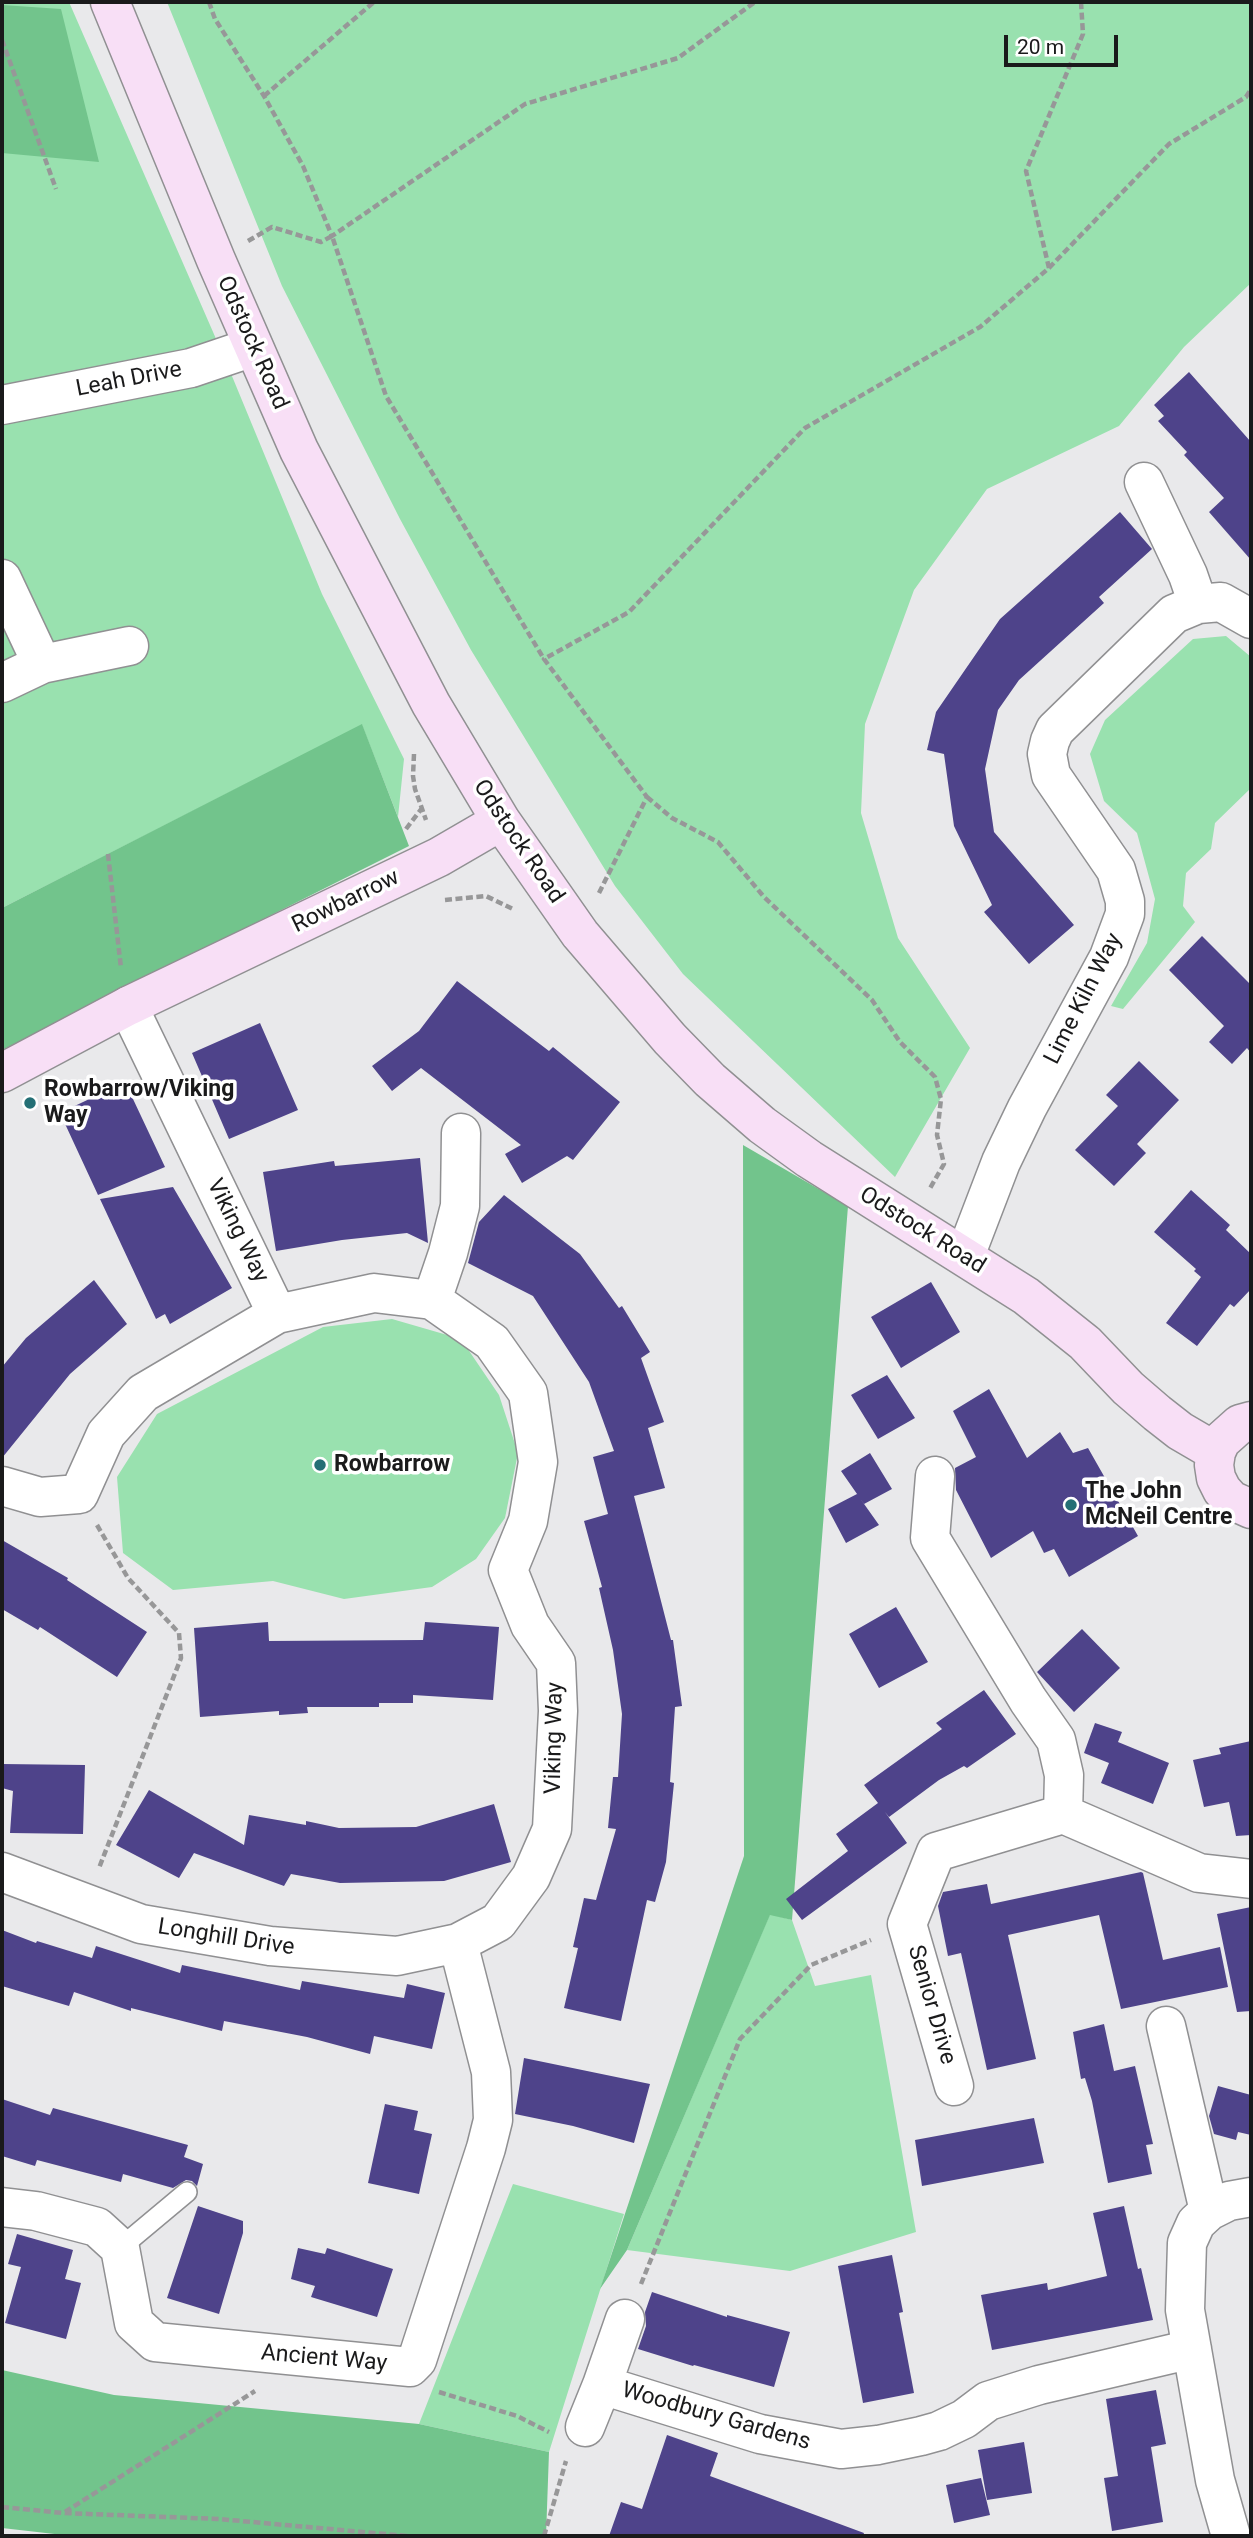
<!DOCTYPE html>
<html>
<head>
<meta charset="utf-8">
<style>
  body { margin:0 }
  #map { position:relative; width:1253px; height:2538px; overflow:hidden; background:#e9e9eb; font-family:Roboto,sans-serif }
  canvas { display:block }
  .frame { position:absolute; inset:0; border:4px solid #1a1a1b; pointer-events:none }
  .scale { position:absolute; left:1004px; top:35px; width:114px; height:32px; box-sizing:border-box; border:4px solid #1a1a1b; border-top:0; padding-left:9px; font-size:21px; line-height:24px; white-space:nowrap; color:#1a1a1b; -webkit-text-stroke:5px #fff; paint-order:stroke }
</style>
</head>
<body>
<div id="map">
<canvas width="1253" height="2538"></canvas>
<div class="frame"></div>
<div class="scale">20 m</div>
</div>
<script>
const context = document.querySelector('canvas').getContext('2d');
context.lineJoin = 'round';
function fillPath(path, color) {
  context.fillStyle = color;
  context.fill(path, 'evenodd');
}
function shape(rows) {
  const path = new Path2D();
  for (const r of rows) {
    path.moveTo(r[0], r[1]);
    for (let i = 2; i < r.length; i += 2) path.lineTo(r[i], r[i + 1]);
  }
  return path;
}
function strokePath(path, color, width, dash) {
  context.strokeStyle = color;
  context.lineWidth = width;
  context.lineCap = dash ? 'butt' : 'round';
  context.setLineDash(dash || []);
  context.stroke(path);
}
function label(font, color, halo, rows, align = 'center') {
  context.font = font + ' Roboto,sans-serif';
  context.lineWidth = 7;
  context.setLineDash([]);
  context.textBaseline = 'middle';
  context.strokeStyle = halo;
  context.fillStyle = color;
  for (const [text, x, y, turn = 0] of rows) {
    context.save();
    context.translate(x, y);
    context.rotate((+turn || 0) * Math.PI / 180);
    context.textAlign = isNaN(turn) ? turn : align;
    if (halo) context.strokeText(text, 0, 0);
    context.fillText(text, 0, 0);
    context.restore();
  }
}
fillPath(shape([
  [2,2,69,2,227,364,322,594,404,759,398,817,362,725,2,908],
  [167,2,1251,2,1251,283,1184,347,1119,426,987,489,914,590,865,724,861,813,898,938,970,1048,895,1177,683,974,615,886,471,650,400,519,282,286],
  [1226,636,1251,657,1251,788,1215,823,1211,849,1186,873,1183,906,1195,922,1123,1009,1111,1006,1147,943,1155,899,1137,833,1104,801,1090,754,1105,720,1193,639],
  [392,1319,461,1339,499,1395,518,1453,505,1518,476,1559,432,1587,344,1599,273,1581,173,1590,123,1553,117,1477,157,1414,323,1327],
  [770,1914,792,1920,815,1986,871,1975,916,2232,790,2271,627,2250],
  [513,2184,624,2214,549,2452,419,2424]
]), '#99e1af');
fillPath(shape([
  [2,5,61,9,99,162,2,153],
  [362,724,409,846,2,1050,2,908],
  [743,1145,848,1206,792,1920,770,1915,627,2250,600,2289,744,1856],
  [2,2370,114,2395,419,2424,549,2452,546,2536,72,2536,2,2528]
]), '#72c48c');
fillPath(shape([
  [1189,372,1251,442,1251,560,1209,512,1224,498,1184,455,1187,452,1158,421,1164,416,1154,405],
  [1120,512,1152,549,1099,597,1104,603,1019,680,998,710,985,769,994,832,1074,925,1029,964,984,912,992,905,954,826,944,754,927,750,936,712,1000,619],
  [1202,936,1251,985,1251,1053,1247,1048,1232,1064,1209,1042,1224,1026,1169,970],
  [457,981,549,1051,553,1047,620,1102,573,1160,567,1156,522,1183,505,1154,521,1145,421,1068,392,1091,372,1066,419,1031],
  [260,1023,298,1110,229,1139,192,1053],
  [1139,1061,1179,1100,1137,1144,1146,1153,1114,1186,1075,1150,1118,1106,1106,1095],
  [125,1082,165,1167,98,1195,60,1113],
  [420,1158,428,1243,407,1233,342,1240,276,1251,263,1172,334,1161,335,1166],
  [173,1187,232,1288,170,1324,165,1314,156,1319,100,1199],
  [1191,1190,1230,1225,1226,1230,1251,1254,1251,1289,1234,1307,1230,1304,1197,1346,1166,1323,1201,1277,1194,1271,1196,1269,1154,1232],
  [504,1195,580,1254,619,1308,622,1306,650,1352,641,1358,664,1422,648,1428,665,1488,634,1496,671,1640,673,1640,682,1706,675,1707,670,1782,674,1783,666,1862,655,1902,647,1900,621,2021,564,2008,578,1948,573,1947,584,1898,596,1900,616,1829,608,1828,613,1777,618,1777,622,1714,613,1650,599,1588,602,1587,584,1521,608,1514,593,1457,614,1451,589,1382,533,1296,468,1263,479,1222],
  [94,1280,127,1324,70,1374,2,1458,2,1367,26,1338],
  [931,1282,960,1332,901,1368,871,1317],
  [887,1375,915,1418,878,1439,851,1395],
  [989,1389,1027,1458,1060,1432,1073,1453,1088,1448,1138,1536,1069,1577,1054,1549,1044,1553,1033,1531,991,1558,956,1490,955,1468,976,1457,953,1411],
  [870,1453,892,1489,864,1504,841,1471],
  [857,1494,879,1525,846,1543,828,1509],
  [2,1540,68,1578,67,1580,147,1632,117,1677,40,1627,38,1630,2,1609],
  [896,1607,928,1662,879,1688,849,1634],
  [268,1622,269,1641,423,1640,425,1622,499,1627,493,1700,413,1695,413,1703,379,1703,379,1707,307,1707,308,1713,279,1715,279,1711,200,1717,194,1628],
  [1082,1629,1120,1668,1074,1712,1037,1672],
  [984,1690,1016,1734,967,1768,964,1766,939,1780,889,1817,885,1812,907,1843,802,1920,786,1899,848,1851,836,1834,878,1803,864,1785,942,1729,936,1723],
  [1095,1723,1122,1732,1118,1742,1169,1763,1153,1804,1101,1783,1109,1763,1084,1753],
  [1251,1741,1251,1835,1236,1836,1229,1802,1204,1807,1193,1760,1221,1754,1219,1748],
  [2,1764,85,1765,83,1834,10,1833,13,1791,2,1788],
  [149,1790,244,1845,249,1815,306,1825,306,1821,339,1828,416,1827,494,1804,511,1862,444,1881,340,1883,291,1874,284,1886,194,1853,179,1878,116,1845],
  [1141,1872,1143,1873,1163,1960,1220,1947,1228,1987,1121,2009,1099,1915,1008,1935,1036,2059,987,2070,961,1953,948,1956,938,1906,943,1892,987,1884,991,1904],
  [1251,1907,1251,2011,1237,2012,1217,1914],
  [2,1930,36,1943,37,1941,92,1958,96,1946,180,1973,182,1965,300,1990,302,1981,404,1998,407,1984,445,1993,432,2049,374,2036,370,2054,307,2037,224,2021,222,2031,131,2008,131,2011,74,1992,69,2006,2,1986],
  [1104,2024,1114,2071,1135,2066,1153,2144,1146,2145,1152,2174,1108,2183,1092,2101,1085,2078,1081,2079,1073,2032],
  [524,2058,650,2084,634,2143,573,2126,515,2114],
  [1218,2086,1251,2095,1251,2135,1238,2132,1236,2140,1214,2134,1209,2116],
  [2,2099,50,2115,53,2108,188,2145,184,2157,203,2164,197,2186,192,2181,186,2180,173,2188,123,2174,121,2182,37,2160,35,2166,2,2156],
  [385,2104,418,2111,414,2130,432,2134,419,2194,368,2183],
  [1034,2118,1044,2163,922,2186,915,2140],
  [198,2206,243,2221,243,2233,219,2314,167,2298],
  [1124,2206,1138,2269,1141,2268,1153,2320,992,2350,981,2295,1047,2283,1048,2290,1107,2276,1093,2213],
  [17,2234,73,2250,65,2279,81,2283,66,2339,5,2323,21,2267,8,2264],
  [298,2248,325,2254,327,2248,393,2269,377,2317,311,2297,315,2286,291,2279],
  [892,2255,903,2312,899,2313,914,2393,863,2403,838,2266],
  [652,2292,727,2317,727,2315,790,2332,774,2387,694,2365,693,2366,638,2349,646,2326,645,2312],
  [1156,2390,1166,2444,1151,2447,1163,2522,1112,2531,1104,2478,1118,2476,1106,2399],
  [667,2435,718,2453,710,2476,864,2533,863,2536,609,2536,621,2502,642,2509],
  [1024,2442,1032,2493,987,2500,978,2450],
  [981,2478,990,2515,954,2523,946,2485]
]), '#4e438a');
const lane = shape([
  [120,2248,187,2192]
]);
const street = shape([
  [2,405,191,368,253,347],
  [1144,482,1188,575,1198,604],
  [2,579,42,664,129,646],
  [2,683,42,664],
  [128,1006,277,1314],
  [965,1256,1001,1162,1027,1108,1109,957,1125,914,1125,901,1116,870,1051,775,1047,754,1050,741,1055,730,1174,614,1198,604,1221,602,1251,619],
  [432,1300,448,1253,460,1206,461,1133],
  [935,1476,930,1538,1028,1700,1056,1740,1064,1775,1063,1814],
  [2,1486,40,1497,79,1494,106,1434,143,1393,277,1314,374,1293,432,1300,492,1342,528,1393,538,1462,528,1521,508,1570,530,1625,556,1663,558,1711,552,1829,531,1877,498,1922,458,1943,397,1956,270,1946,141,1924,2,1872],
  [1166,2026,1209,2211],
  [954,2086,907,1924,936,1852,1063,1814,1199,1873,1251,1879],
  [2,2207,36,2211,97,2227,120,2248,134,2323,155,2342,410,2367,417,2360,486,2148,493,2120,491,2072,458,1943],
  [625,2319,602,2385,760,2434,841,2449,878,2445,921,2436,939,2431,964,2419,988,2401,1039,2385,1192,2349],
  [585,2427,602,2385],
  [1231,2536,1215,2480,1185,2310,1187,2243,1196,2223,1209,2211,1229,2201,1251,2197]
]);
const secondary = shape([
  [110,2,216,260,299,450,431,704,501,821,580,934,670,1039,710,1080,762,1125,809,1159,1026,1296,1085,1343,1128,1388,1157,1413,1180,1431,1216,1452],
  [2,1073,128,1006,439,857,501,821],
  [1251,1421,1240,1424,1221,1441,1216,1452,1214,1465,1216,1478,1222,1490,1231,1500,1251,1509]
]);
strokePath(lane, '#909092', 22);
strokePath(street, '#909092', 41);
strokePath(secondary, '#909092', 41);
strokePath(shape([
  [209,2,215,19,264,96,303,166,332,236,525,104,678,58,755,2],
  [2,40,56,189],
  [264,96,374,2],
  [248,241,272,227,321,242,332,236,386,396,544,659],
  [1049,268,1026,171,1083,34,1081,2],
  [414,754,413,776,415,789,426,820],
  [647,797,672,818,718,842,764,897,872,1000,900,1042,935,1077,941,1099,937,1135,944,1164,929,1190],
  [406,829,422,808],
  [108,854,121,968],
  [599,893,647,797,544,659,629,612,805,428,980,327,1049,268,1169,144,1246,97,1251,89],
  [445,900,486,896,513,909],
  [97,1525,128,1578,179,1633,181,1658,99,1868],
  [641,2284,740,2039,811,1965,871,1940],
  [439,2392,517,2416,549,2432],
  [2,2507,63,2513,219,2519,407,2536],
  [65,2512,255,2391],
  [544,2536,566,2461]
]), '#979798', 4.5, [7, 3.5]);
strokePath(lane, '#fff', 19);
strokePath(street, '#fff', 38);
strokePath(secondary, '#f8dff6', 38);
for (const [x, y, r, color] of [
  [30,1103,7,"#246f75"],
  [320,1465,7,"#246f75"],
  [1071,1505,7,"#246f75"]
]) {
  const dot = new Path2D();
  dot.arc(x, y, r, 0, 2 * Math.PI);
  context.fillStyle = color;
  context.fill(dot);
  strokePath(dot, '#fff', 2.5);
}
label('23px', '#1a1a1b', '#fff', [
  ["Odstock Road",252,343,66],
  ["Leah Drive",129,380,-11],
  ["Odstock Road",518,842,56],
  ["Rowbarrow",346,902,-26],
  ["Lime Kiln Way",1084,999,-63],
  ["Viking Way",237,1231,64],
  ["Odstock Road",922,1231,32],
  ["Viking Way",555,1738,-89],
  ["Longhill Drive",226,1938,9],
  ["Senior Drive",931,2005,74],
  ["Ancient Way",324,2359,5],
  ["Woodbury Gardens",716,2417,16]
]);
label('bold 23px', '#1a1a1b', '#fff', [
  ["Rowbarrow/Viking",44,1090],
  ["Way",44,1116],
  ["Rowbarrow",334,1465],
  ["The John",1085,1492],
  ["McNeil Centre",1085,1518]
], 'left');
</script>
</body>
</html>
